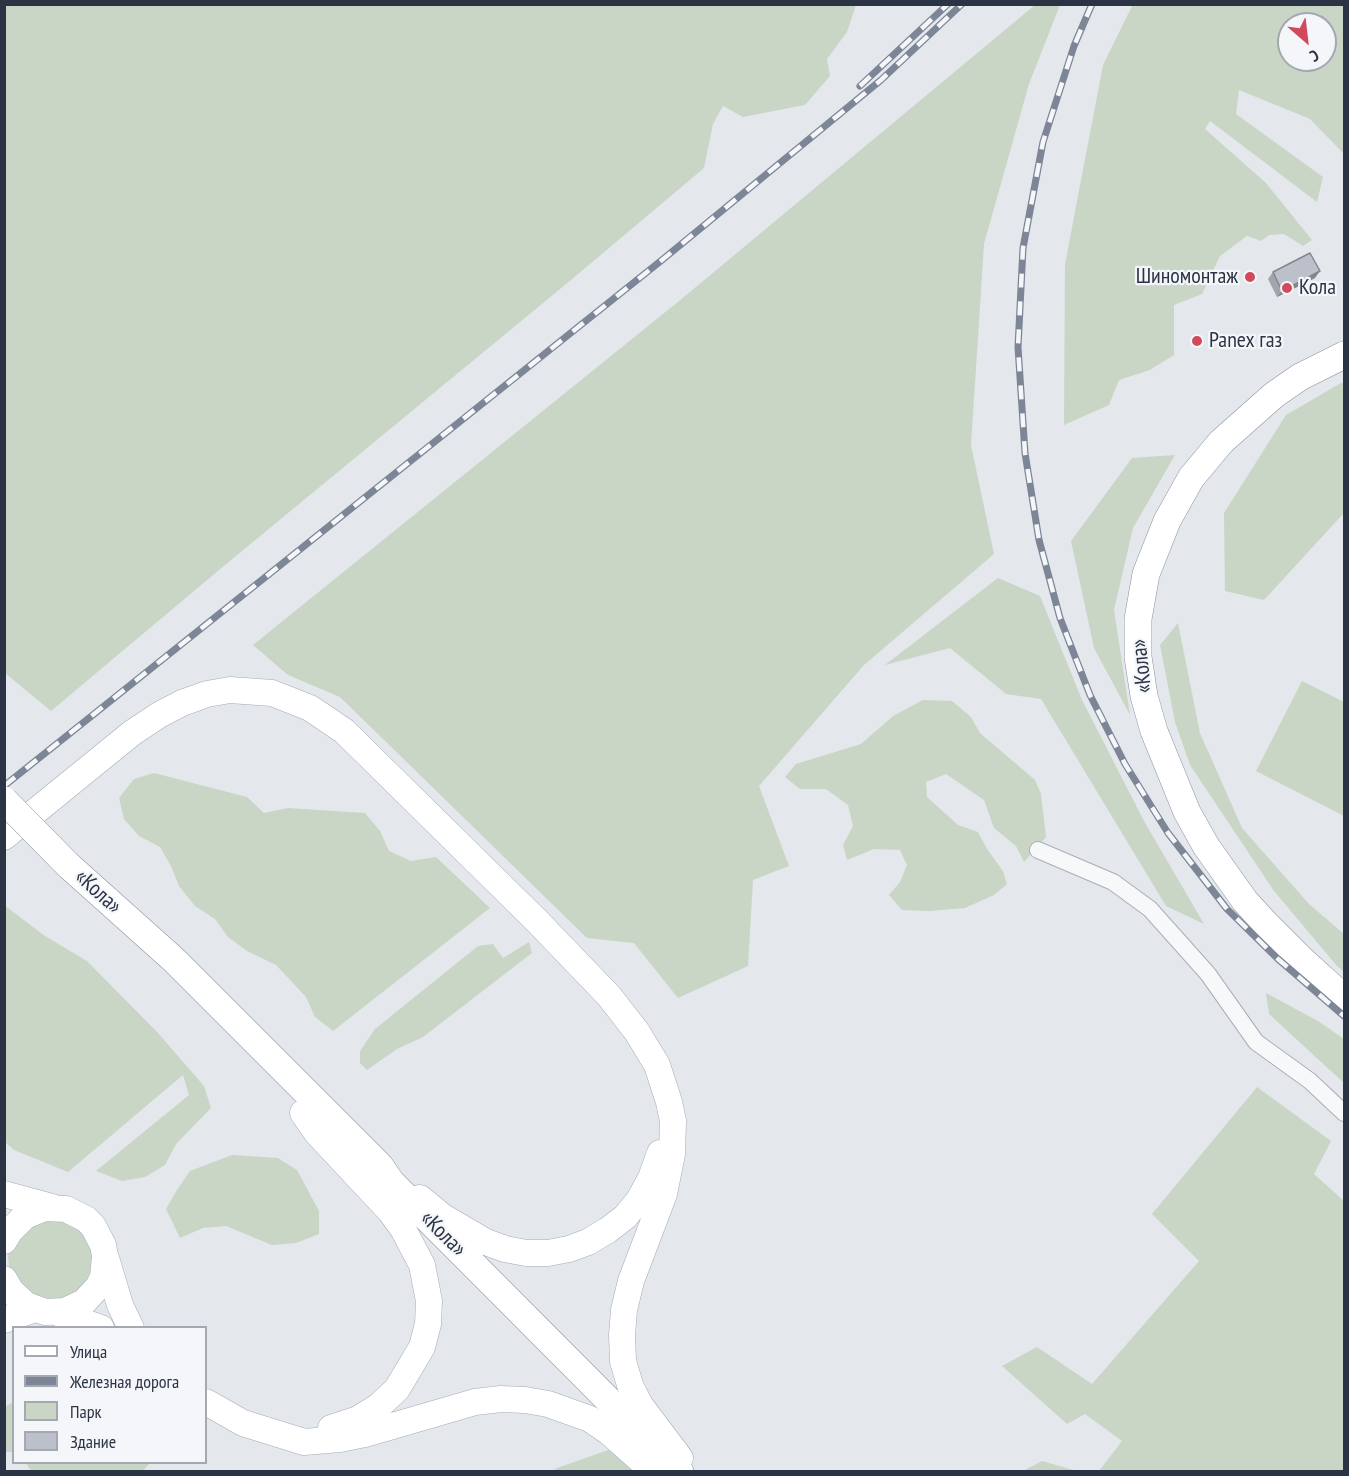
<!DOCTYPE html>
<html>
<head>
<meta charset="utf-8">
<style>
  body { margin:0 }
  #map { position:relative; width:1349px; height:1476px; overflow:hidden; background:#e4e7ec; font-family:"PT Sans Narrow",sans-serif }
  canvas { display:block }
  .frame { position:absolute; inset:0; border:6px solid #2b3445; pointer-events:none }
  .legend { position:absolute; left:12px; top:1326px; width:195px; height:138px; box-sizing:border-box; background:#f4f6f9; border:2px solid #a4a8b1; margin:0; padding:8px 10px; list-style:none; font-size:18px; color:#2b3445 }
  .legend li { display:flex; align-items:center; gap:12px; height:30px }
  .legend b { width:30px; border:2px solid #a4a8b1 }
  .north { position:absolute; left:1277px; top:12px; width:60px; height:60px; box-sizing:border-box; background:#f4f6f9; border:2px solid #a4a8b1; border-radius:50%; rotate:152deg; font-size:16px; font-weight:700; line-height:24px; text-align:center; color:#2b3445 }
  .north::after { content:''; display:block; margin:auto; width:21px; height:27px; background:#d1495b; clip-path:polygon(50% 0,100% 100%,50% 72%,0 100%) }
</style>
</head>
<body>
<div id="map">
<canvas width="1349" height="1476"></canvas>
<div class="frame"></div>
<ul class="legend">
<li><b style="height:8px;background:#fff"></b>Улица</li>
<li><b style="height:8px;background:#7d8696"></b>Железная дорога</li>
<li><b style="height:16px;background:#c9d6c5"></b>Парк</li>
<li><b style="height:16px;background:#bbc0ca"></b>Здание</li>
</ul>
<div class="north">С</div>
</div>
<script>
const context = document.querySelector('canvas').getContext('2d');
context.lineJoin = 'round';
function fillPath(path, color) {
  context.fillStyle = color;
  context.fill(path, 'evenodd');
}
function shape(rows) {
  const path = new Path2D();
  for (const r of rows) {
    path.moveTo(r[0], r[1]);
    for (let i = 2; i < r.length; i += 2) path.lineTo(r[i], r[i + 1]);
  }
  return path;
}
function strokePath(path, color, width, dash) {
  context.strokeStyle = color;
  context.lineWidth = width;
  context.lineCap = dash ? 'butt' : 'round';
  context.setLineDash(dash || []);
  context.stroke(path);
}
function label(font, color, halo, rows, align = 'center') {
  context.font = font + ' "PT Sans Narrow",sans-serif';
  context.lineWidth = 4.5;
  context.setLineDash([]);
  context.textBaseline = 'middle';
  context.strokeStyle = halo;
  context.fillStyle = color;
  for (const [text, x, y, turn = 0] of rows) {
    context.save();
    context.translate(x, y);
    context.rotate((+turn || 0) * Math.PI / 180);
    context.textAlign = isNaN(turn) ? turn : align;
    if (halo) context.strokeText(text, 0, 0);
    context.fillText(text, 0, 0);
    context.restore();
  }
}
fillPath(shape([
  [1133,4,1344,5,1344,154,1310,119,1239,90,1236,114,1323,177,1317,202,1210,121,1205,129,1266,183,1312,240,1303,246,1284,234,1269,235,1261,241,1247,236,1220,256,1202,294,1174,305,1174,355,1150,370,1119,380,1109,405,1064,425,1065,264,1103,65],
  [1289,24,1325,24,1325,60,1289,60],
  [4,5,5,4,856,5,847,32,827,59,830,76,805,105,743,117,723,106,713,124,704,168,571,280,225,565,51,711,5,673],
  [1035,5,1060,5,1029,84,984,244,971,445,994,554,864,665,759,786,789,866,753,880,748,966,678,998,634,943,587,938,340,697,288,675,253,645,679,301],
  [1341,383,1344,383,1344,513,1264,600,1225,591,1224,513,1286,415],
  [1175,455,1133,528,1114,610,1130,715,1094,648,1071,541,1132,458],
  [998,578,1040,596,1082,700,1144,821,1204,924,1166,906,1041,699,1006,694,950,648,885,665],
  [1178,623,1200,733,1242,828,1309,904,1344,934,1344,972,1337,966,1274,891,1190,765,1175,722,1160,645],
  [1302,681,1344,702,1344,816,1256,771],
  [923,700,952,701,971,717,980,733,1035,780,1041,794,1046,837,1024,862,1016,846,994,828,984,800,946,774,926,782,927,797,958,825,978,832,987,849,1003,871,1007,884,994,895,965,908,930,911,902,910,889,895,900,882,907,865,900,850,874,849,847,860,843,845,853,826,848,805,826,789,800,789,785,777,796,764,861,744,893,716],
  [154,773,247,797,264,813,288,808,365,813,380,831,389,851,411,861,436,857,490,908,333,1031,315,1017,306,997,276,965,247,951,228,937,215,919,195,906,179,886,171,866,160,847,139,836,124,819,119,798,134,779],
  [4,905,45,936,87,961,158,1033,204,1086,211,1108,176,1144,165,1165,145,1177,122,1181,96,1171,189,1095,183,1075,68,1172,14,1150,5,1142],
  [529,942,532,953,423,1037,397,1049,367,1070,360,1063,360,1051,375,1029,478,946,493,944,503,958],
  [1266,993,1318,1021,1344,1039,1344,1083,1269,1014],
  [1257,1087,1331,1141,1314,1174,1344,1201,1344,1471,1099,1471,1122,1441,1085,1414,1067,1424,1002,1366,1037,1347,1092,1384,1199,1261,1152,1214],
  [232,1155,278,1158,297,1170,319,1211,319,1234,296,1243,272,1245,226,1226,203,1228,180,1238,166,1209,177,1190,190,1171],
  [66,1217,94,1244,90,1283,61,1303,43,1303,10,1274,8,1257,9,1248,24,1225],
  [13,1402,13,1452,5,1452,5,1407],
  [614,1448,641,1472,552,1472,557,1468],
  [1042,1461,1077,1471,1023,1471],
  [26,1463,150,1463,143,1471,138,1472,31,1471]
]), '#c9d6c5');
const minor = shape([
  [1038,850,1113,882,1150,909,1208,974,1256,1042,1310,1081,1344,1113]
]);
const primary = shape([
  [4,837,132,733,159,715,182,703,207,694,230,690,272,693,310,708,344,731,538,922,609,996,637,1032,657,1065,669,1102,673,1121,672,1154,664,1194,631,1281,624,1310,622,1335,623,1361,630,1385,640,1405,680,1458],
  [303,1113,317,1133,390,1211,403,1229,422,1265,429,1301,428,1324,422,1347,397,1389,379,1406,358,1419,331,1428],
  [4,1194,52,1207],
  [420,1198,443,1217,486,1242,505,1249,526,1253,548,1253,569,1249,588,1242,608,1230,625,1217,639,1200,651,1178,660,1153],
  [4,1241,10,1231,25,1216,45,1208,66,1209,86,1219,93,1226,103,1245,105,1256,103,1277,98,1287,84,1302,65,1311,45,1312,26,1305,11,1291,4,1279],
  [106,1258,120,1305,131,1328],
  [55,1312,101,1328],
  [4,1320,35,1309],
  [206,1402,243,1423,304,1442,340,1439,365,1434,475,1402,501,1399,525,1400,548,1404,590,1419,609,1432,654,1472]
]);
const trunk = shape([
  [1344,355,1300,377,1274,395,1221,442,1191,478,1167,521,1146,574,1138,619,1138,657,1144,696,1154,731,1187,812,1206,846,1245,901,1267,925,1302,960,1344,998],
  [68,865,173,959,380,1166,391,1182,680,1472]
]);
strokePath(minor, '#a9aeb7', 18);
strokePath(primary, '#a3abb8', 27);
strokePath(trunk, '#8b94a3', 28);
strokePath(minor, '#f7f8fa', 16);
strokePath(primary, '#fff', 26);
strokePath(trunk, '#fff', 27);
const rail = shape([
  [1092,4,1074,46,1043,142,1023,248,1018,347,1025,453,1039,540,1060,618,1090,695,1125,764,1168,833,1227,909,1278,959,1344,1016],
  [860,86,948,4],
  [4,786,662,260,881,80,962,4]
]);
strokePath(rail, '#7d8696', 7);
strokePath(rail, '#f4f6f9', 4.5, [14]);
const trunkBridge = shape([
  [4,800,68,865]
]);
strokePath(trunkBridge, '#8b94a3', 28, []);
strokePath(trunkBridge, '#fff', 27);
fillPath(shape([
  [1273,272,1315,278,1277,297,1268,279]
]), '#a1a5ae');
fillPath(shape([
  [1320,271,1315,278,1277,297,1282,291]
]), '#83868d');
const building = shape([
  [1310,253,1320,271,1282,291,1273,272,1310,253]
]);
fillPath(building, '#bbc0ca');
strokePath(building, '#83868d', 1.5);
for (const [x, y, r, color] of [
  [1250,277,6,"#d1495b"],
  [1287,288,6,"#d1495b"],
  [1197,341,6,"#d1495b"]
]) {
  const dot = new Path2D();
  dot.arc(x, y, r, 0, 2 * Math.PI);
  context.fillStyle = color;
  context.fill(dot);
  strokePath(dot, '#f4f6f9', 2);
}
label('22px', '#2b3445', '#f4f6f9', [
  ["Шиномонтаж",1238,277,"right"],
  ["Кола",1299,288],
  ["Panex газ",1209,341]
], 'left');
label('22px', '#2b3445', '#f4f6f9', [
  ["«Кола»",1142,666,-96],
  ["«Кола»",98,892,42],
  ["«Кола»",443,1234,45]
]);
</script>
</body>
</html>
